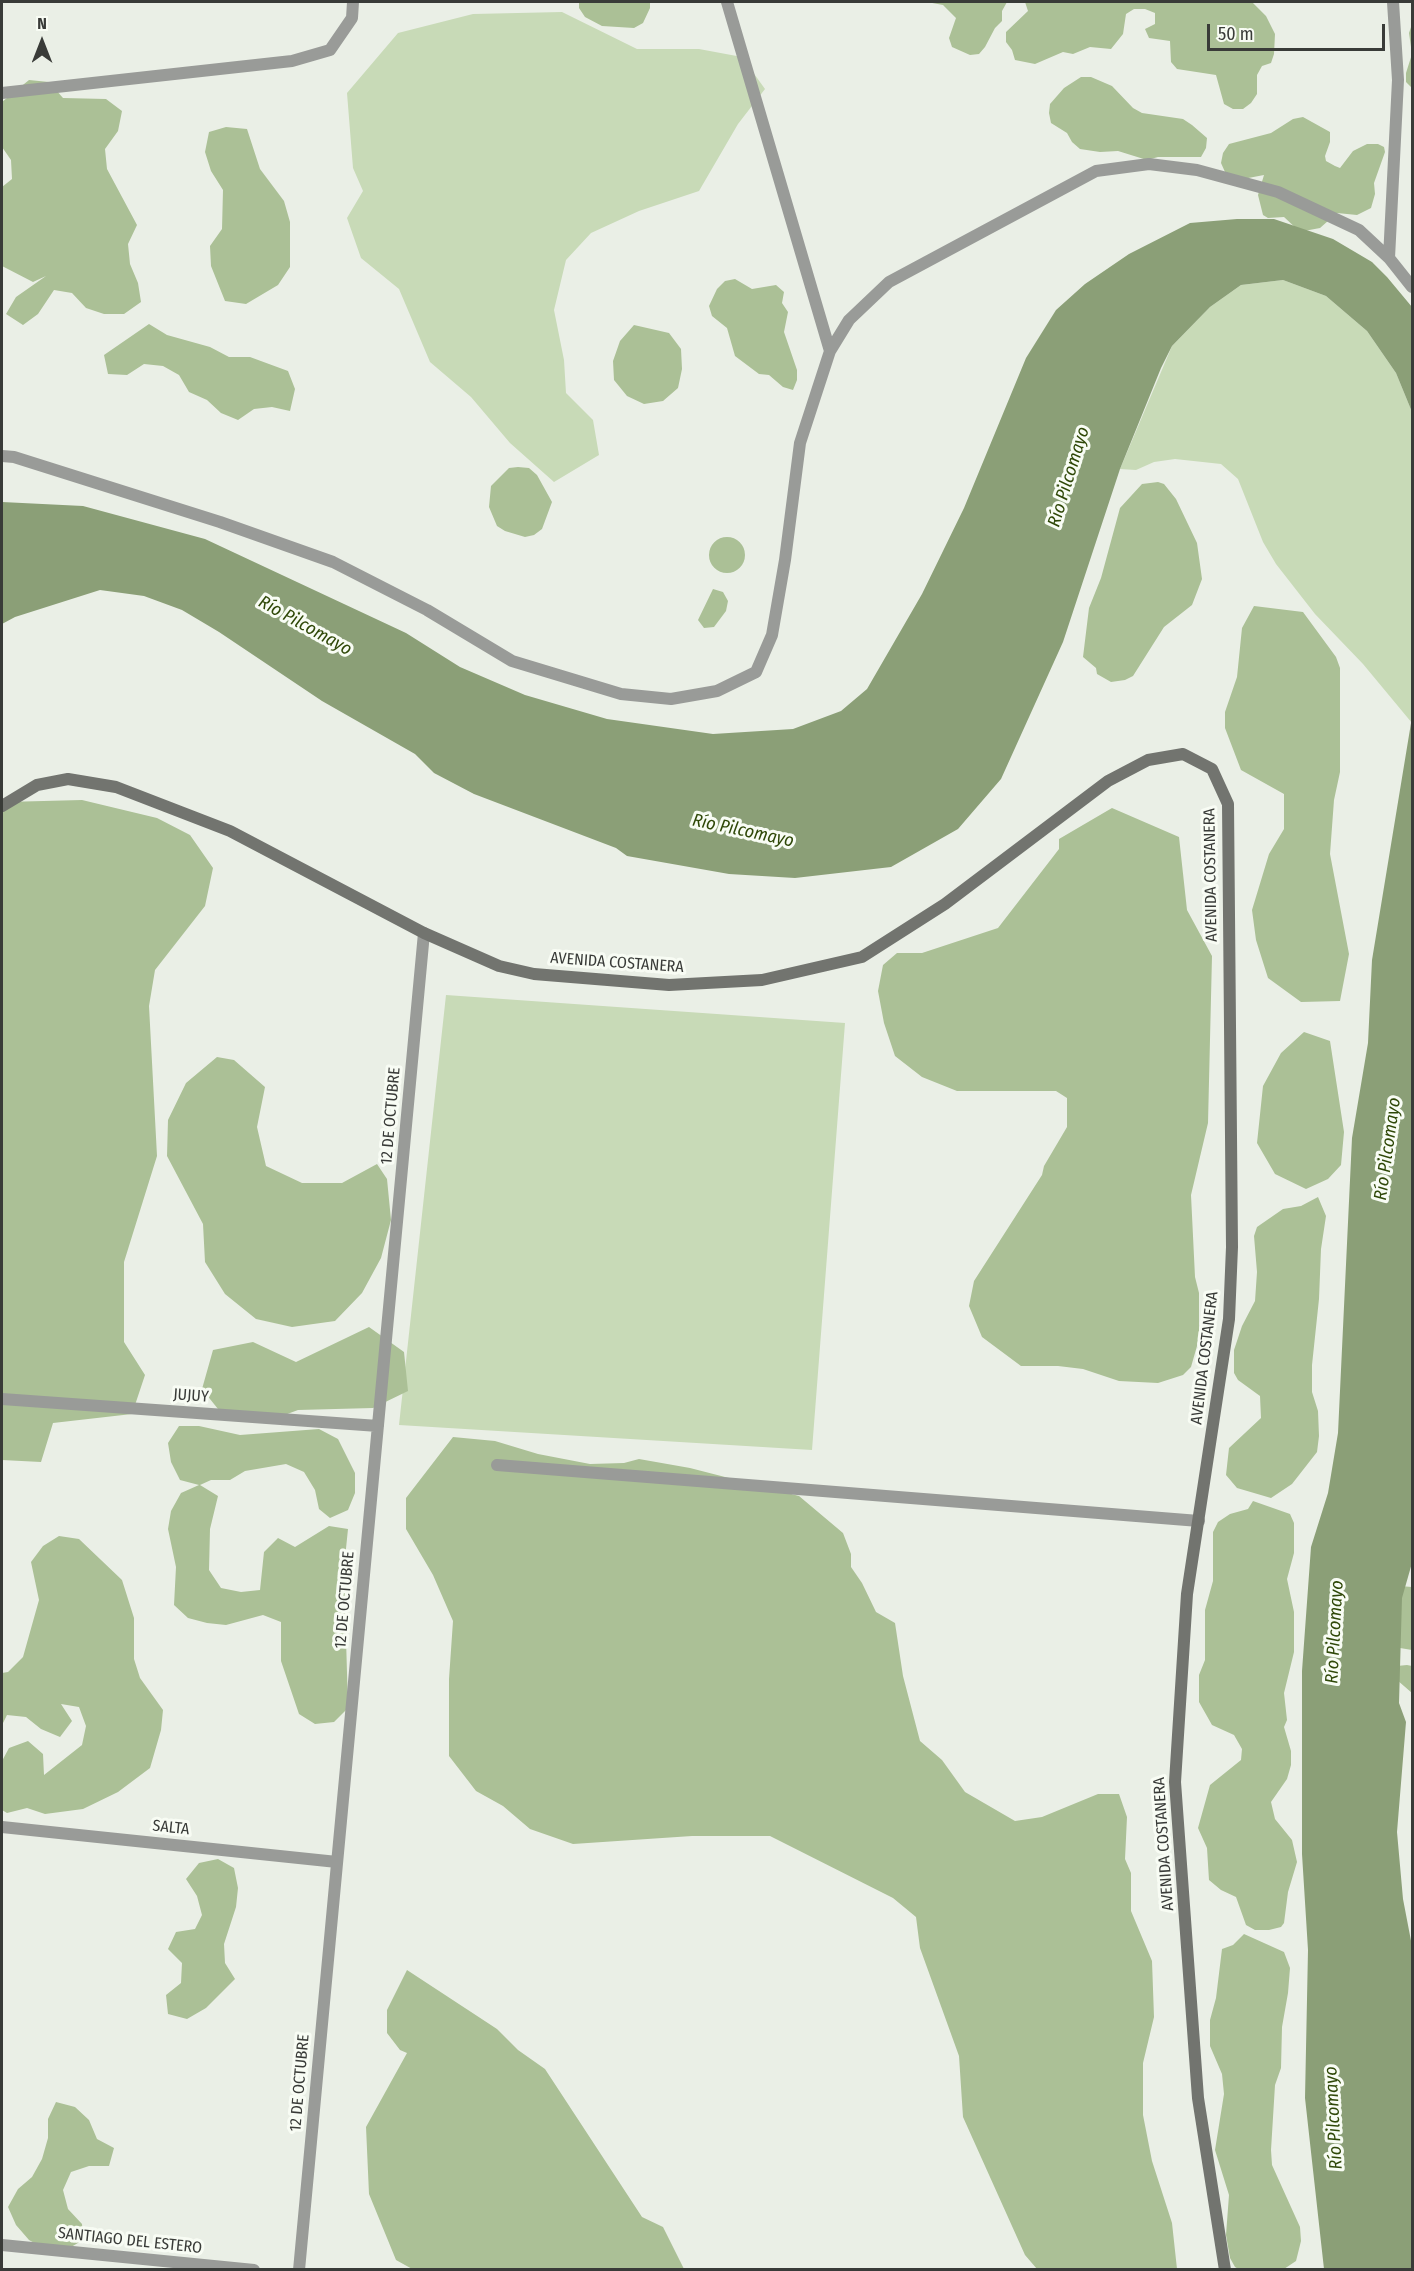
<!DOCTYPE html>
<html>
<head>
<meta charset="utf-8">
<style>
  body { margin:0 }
  #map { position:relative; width:1414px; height:2271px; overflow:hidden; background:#eaefe6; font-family:"Fira Sans Condensed",sans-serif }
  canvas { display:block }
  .frame { position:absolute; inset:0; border:3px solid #393b38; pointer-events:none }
  .north { position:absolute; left:12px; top:12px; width:60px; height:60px; -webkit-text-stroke:4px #f8fcf4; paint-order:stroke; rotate:0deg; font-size:16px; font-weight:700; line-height:24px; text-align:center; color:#393b38 }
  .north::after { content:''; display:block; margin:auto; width:21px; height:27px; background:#393b38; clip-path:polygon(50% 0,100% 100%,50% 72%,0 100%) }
  .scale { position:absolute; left:1207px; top:24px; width:178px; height:27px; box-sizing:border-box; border:3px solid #393b38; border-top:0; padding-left:8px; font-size:18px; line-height:21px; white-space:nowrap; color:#393b38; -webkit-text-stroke:4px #f8fcf4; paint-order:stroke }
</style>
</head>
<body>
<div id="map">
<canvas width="1414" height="2271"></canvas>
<div class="frame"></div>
<div class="north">N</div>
<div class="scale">50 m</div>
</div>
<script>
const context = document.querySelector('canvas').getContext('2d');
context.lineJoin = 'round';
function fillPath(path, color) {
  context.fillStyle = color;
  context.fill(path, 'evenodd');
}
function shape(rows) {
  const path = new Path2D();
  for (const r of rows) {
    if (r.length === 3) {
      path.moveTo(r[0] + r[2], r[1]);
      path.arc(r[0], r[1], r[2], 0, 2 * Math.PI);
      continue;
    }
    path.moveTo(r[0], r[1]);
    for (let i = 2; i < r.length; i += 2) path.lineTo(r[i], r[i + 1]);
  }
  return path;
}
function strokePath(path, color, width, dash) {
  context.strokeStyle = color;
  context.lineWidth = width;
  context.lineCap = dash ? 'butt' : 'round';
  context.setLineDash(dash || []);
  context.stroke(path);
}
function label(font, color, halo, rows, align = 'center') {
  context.font = font + ' "Fira Sans Condensed",sans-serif';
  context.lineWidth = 6;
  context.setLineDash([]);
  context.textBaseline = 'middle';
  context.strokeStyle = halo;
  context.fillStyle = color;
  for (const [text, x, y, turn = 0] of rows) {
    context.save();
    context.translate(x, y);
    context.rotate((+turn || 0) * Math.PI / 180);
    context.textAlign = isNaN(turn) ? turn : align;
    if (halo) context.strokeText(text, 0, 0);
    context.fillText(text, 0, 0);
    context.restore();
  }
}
fillPath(shape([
  [562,12,637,49,699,49,742,57,765,89,738,124,699,191,639,211,591,233,566,260,554,310,564,360,566,393,593,420,599,455,554,482,510,443,471,397,430,362,399,289,361,258,347,218,363,191,353,168,347,93,398,33,473,14],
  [1283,280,1326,296,1367,331,1396,373,1412,412,1412,723,1363,664,1315,614,1276,564,1263,542,1238,479,1221,464,1175,459,1154,462,1136,470,1120,469,1172,346,1210,307,1241,285],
  [446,995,845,1023,812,1450,399,1425]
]), '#c8dab7');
fillPath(shape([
  [579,2,650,2,650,8,643,23,634,28,602,26,585,17,579,8],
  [927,2,1007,2,1002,11,1002,21,995,28,985,47,979,54,970,55,952,47,949,38,956,18,943,5],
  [1025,2,1252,2,1266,16,1275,34,1274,54,1271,63,1262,66,1257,75,1257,94,1251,103,1243,109,1233,109,1224,104,1216,75,1177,69,1171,62,1170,41,1149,38,1145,29,1155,24,1155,13,1145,9,1134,9,1126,14,1123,34,1111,49,1090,47,1073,54,1063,52,1035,64,1015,60,1012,50,1006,42,1006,32,1028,11],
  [1412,24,1412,88,1406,82,1406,73,1412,54,1409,33],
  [1081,77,1091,77,1112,86,1133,108,1142,113,1183,119,1192,125,1207,138,1206,148,1201,157,1158,157,1147,160,1118,151,1100,152,1080,149,1072,142,1067,133,1051,123,1049,113,1050,104,1064,88],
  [29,80,49,82,63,98,106,99,122,111,118,131,105,149,107,169,137,225,128,244,130,264,138,283,141,302,124,314,104,314,86,308,72,293,54,290,38,314,23,325,6,314,16,297,46,276,33,282,2,266,2,187,12,179,11,160,2,147,2,102],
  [1303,117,1330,132,1330,142,1325,156,1326,161,1335,166,1340,168,1353,151,1367,144,1378,144,1384,147,1385,152,1374,183,1375,194,1371,208,1357,215,1337,213,1320,228,1304,231,1299,231,1284,217,1268,218,1263,215,1258,195,1264,175,1243,179,1225,172,1221,163,1223,153,1229,144,1271,133,1293,119],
  [226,127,247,129,260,169,284,201,290,222,290,267,278,285,246,304,225,301,211,266,210,246,222,229,223,190,211,171,205,152,209,132],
  [735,279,752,289,776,285,784,292,782,303,788,312,784,332,797,370,797,380,793,390,783,387,769,375,759,374,735,356,727,328,712,316,709,306,717,289,725,281],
  [149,324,167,335,210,347,229,357,250,357,288,371,295,389,290,411,272,407,254,409,238,420,221,413,207,400,189,392,179,375,163,366,144,364,127,375,108,374,104,355],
  [634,325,669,333,681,349,682,369,678,388,663,401,644,404,627,396,614,380,613,361,620,341],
  [518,467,529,468,537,475,552,502,542,529,534,535,525,537,505,531,497,526,489,507,491,486,509,468],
  [1158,482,1164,484,1176,499,1197,543,1202,579,1192,605,1164,627,1133,676,1125,680,1111,682,1097,674,1096,668,1083,657,1089,608,1101,578,1120,508,1142,484],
  [727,555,18],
  [713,589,723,592,728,601,726,611,714,627,704,628,698,620],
  [1254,606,1303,612,1336,657,1340,668,1340,772,1334,800,1330,854,1349,954,1340,1001,1301,1002,1268,978,1256,940,1252,910,1269,854,1284,829,1284,794,1241,770,1225,728,1225,712,1237,677,1242,628],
  [82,800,157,818,190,835,213,868,205,906,155,970,149,1006,157,1156,124,1262,124,1342,145,1375,132,1414,53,1423,41,1462,2,1460,2,810,5,802],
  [1112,808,1179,837,1187,910,1212,956,1208,1123,1191,1195,1195,1277,1199,1293,1199,1339,1191,1367,1183,1375,1158,1383,1119,1381,1083,1369,1058,1366,1021,1366,982,1337,969,1306,974,1281,1042,1175,1044,1166,1067,1127,1067,1098,1056,1091,957,1091,922,1077,895,1056,884,1023,878,991,883,965,897,953,922,953,998,928,1059,849,1059,839],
  [1304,1032,1330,1041,1344,1132,1341,1165,1328,1179,1306,1189,1275,1174,1257,1143,1263,1086,1281,1053],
  [217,1057,234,1060,265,1087,257,1127,266,1166,302,1183,342,1183,377,1164,387,1179,391,1220,381,1258,362,1293,335,1321,292,1327,256,1319,225,1294,205,1262,203,1224,167,1156,168,1120,186,1083],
  [1318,1197,1326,1216,1321,1249,1319,1299,1312,1365,1312,1392,1318,1411,1319,1436,1317,1452,1292,1484,1271,1498,1237,1488,1226,1475,1229,1448,1261,1418,1260,1396,1238,1380,1234,1373,1234,1350,1242,1326,1255,1301,1257,1272,1254,1236,1257,1227,1283,1209,1301,1206],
  [369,1327,404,1352,408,1391,373,1408,298,1410,263,1423,226,1419,202,1389,213,1350,253,1342,296,1362],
  [179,1426,199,1426,240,1435,319,1429,338,1439,355,1473,355,1493,348,1510,330,1518,319,1509,315,1490,304,1472,286,1464,245,1471,230,1480,211,1480,200,1485,218,1496,210,1529,209,1570,221,1588,241,1592,260,1590,264,1552,278,1538,295,1547,329,1526,348,1529,344,1568,348,1708,334,1722,315,1724,299,1714,281,1661,281,1622,263,1615,226,1625,207,1623,188,1618,174,1605,176,1567,168,1529,171,1511,181,1493,199,1485,180,1480,171,1462,168,1443],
  [453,1437,495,1441,538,1454,590,1464,624,1463,639,1459,690,1468,799,1496,843,1533,851,1554,851,1567,862,1583,876,1612,895,1623,903,1676,920,1741,942,1760,965,1792,1015,1821,1042,1817,1098,1794,1119,1794,1127,1817,1125,1859,1131,1873,1131,1911,1152,1961,1154,2017,1143,2063,1143,2115,1152,2161,1172,2223,1177,2269,1037,2269,1025,2255,963,2117,959,2056,920,1948,916,1917,893,1898,770,1836,692,1836,573,1844,530,1829,503,1806,476,1791,449,1756,449,1679,453,1621,433,1575,406,1529,406,1498],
  [1253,1501,1290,1514,1294,1523,1294,1553,1287,1579,1294,1612,1294,1652,1284,1693,1287,1720,1284,1727,1291,1751,1291,1765,1287,1779,1271,1802,1275,1819,1292,1840,1297,1862,1288,1892,1284,1923,1281,1927,1269,1930,1255,1930,1246,1925,1236,1897,1221,1890,1209,1880,1207,1848,1198,1828,1210,1785,1241,1760,1242,1749,1234,1735,1212,1725,1199,1702,1199,1675,1205,1660,1205,1610,1213,1581,1213,1532,1218,1522,1230,1514,1248,1509],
  [59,1536,79,1539,122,1580,134,1618,134,1659,140,1678,163,1710,161,1730,150,1768,118,1792,83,1809,45,1814,27,1808,7,1813,2,1810,2,1761,9,1748,28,1741,43,1754,44,1775,82,1745,86,1726,79,1707,61,1704,72,1721,60,1737,41,1729,26,1717,7,1715,2,1725,2,1673,8,1672,23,1657,39,1600,31,1562,43,1546],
  [1387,1585,1412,1587,1412,1650,1376,1644],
  [1407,1665,1412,1666,1412,1693,1389,1673,1397,1666],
  [218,1859,234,1868,238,1888,236,1907,224,1944,225,1963,235,1979,206,2008,187,2019,168,2014,166,1995,181,1983,182,1963,168,1949,176,1932,195,1929,202,1915,197,1896,186,1879,199,1863],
  [1244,1934,1284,1952,1290,1968,1288,1993,1282,2027,1281,2068,1275,2085,1271,2150,1272,2165,1300,2227,1301,2241,1296,2261,1284,2269,1240,2270,1235,2267,1230,2258,1226,2235,1229,2195,1215,2150,1224,2094,1222,2074,1210,2046,1210,2020,1216,1998,1222,1949,1233,1945],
  [407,1970,497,2029,518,2050,545,2069,642,2217,663,2227,684,2269,414,2270,396,2260,369,2194,366,2127,407,2053,400,2050,387,2033,387,2010],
  [56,2102,75,2107,89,2120,97,2139,114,2148,109,2166,89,2166,71,2172,63,2190,68,2209,82,2224,83,2240,66,2250,47,2250,29,2240,16,2225,8,2207,18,2189,32,2177,42,2159,48,2138,48,2119]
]), '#abc096');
fillPath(shape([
  [1237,219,1274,219,1333,239,1372,262,1387,277,1412,307,1412,412,1396,373,1367,331,1326,296,1283,280,1241,285,1210,307,1172,346,1161,368,1120,469,1063,642,1001,779,958,829,891,867,795,878,729,874,627,856,616,848,474,794,434,773,415,754,322,701,219,632,182,610,144,596,100,590,15,617,2,624,2,502,83,506,205,539,406,633,460,667,525,695,607,719,713,734,793,729,841,711,867,689,922,594,964,508,1026,358,1056,310,1085,284,1129,254,1190,223],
  [1412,717,1412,1563,1402,1598,1399,1703,1406,1722,1397,1832,1403,1899,1412,1946,1412,2269,1324,2269,1305,2098,1308,1950,1302,1854,1302,1671,1311,1547,1328,1493,1338,1433,1352,1138,1368,1043,1372,960]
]), '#8b9f77');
strokePath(shape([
  [727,2,830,351],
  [2,93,292,61,330,50,352,18,353,2],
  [1389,258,1398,80,1393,2],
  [2,456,14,457,220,522,333,562,427,610,512,661,621,694,671,699,717,691,756,672,772,635,785,560,800,443,830,351,849,320,889,282,1096,171,1149,164,1197,170,1278,192,1359,230,1389,258,1412,287],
  [2,1399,378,1426],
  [497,1465,1199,1521],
  [2,1827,337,1862],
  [2,2245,254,2270],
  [299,2270,424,933]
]), '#999b98', 12);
strokePath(shape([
  [2,806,37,785,68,779,116,787,230,831,424,933,499,966,534,974,669,985,762,980,862,957,945,904,1108,781,1148,760,1183,754,1212,769,1228,804,1232,1247,1229,1319,1187,1594,1175,1782,1198,2098,1225,2270]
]), '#72746f', 12);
label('16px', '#393b38', '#f8fcf4', [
  ["AVENIDA COSTANERA",1211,875,-91],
  ["AVENIDA COSTANERA",617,963,4],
  ["12 DE OCTUBRE",391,1116,-85],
  ["AVENIDA COSTANERA",1205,1358,-83],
  ["JUJUY",191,1396,4],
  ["12 DE OCTUBRE",345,1600,-85],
  ["SALTA",171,1828,6],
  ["AVENIDA COSTANERA",1164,1844,-94],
  ["12 DE OCTUBRE",300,2083,-85],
  ["SANTIAGO DEL ESTERO",130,2241,6]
]);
label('italic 18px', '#2f4808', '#f8fcf4', [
  ["Río Pilcomayo",1069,477,-73],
  ["Río Pilcomayo",305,626,29],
  ["Río Pilcomayo",743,831,12],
  ["Río Pilcomayo",1388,1149,-82],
  ["Río Pilcomayo",1335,1632,-87],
  ["Río Pilcomayo",1334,2118,-93]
]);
</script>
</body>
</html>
